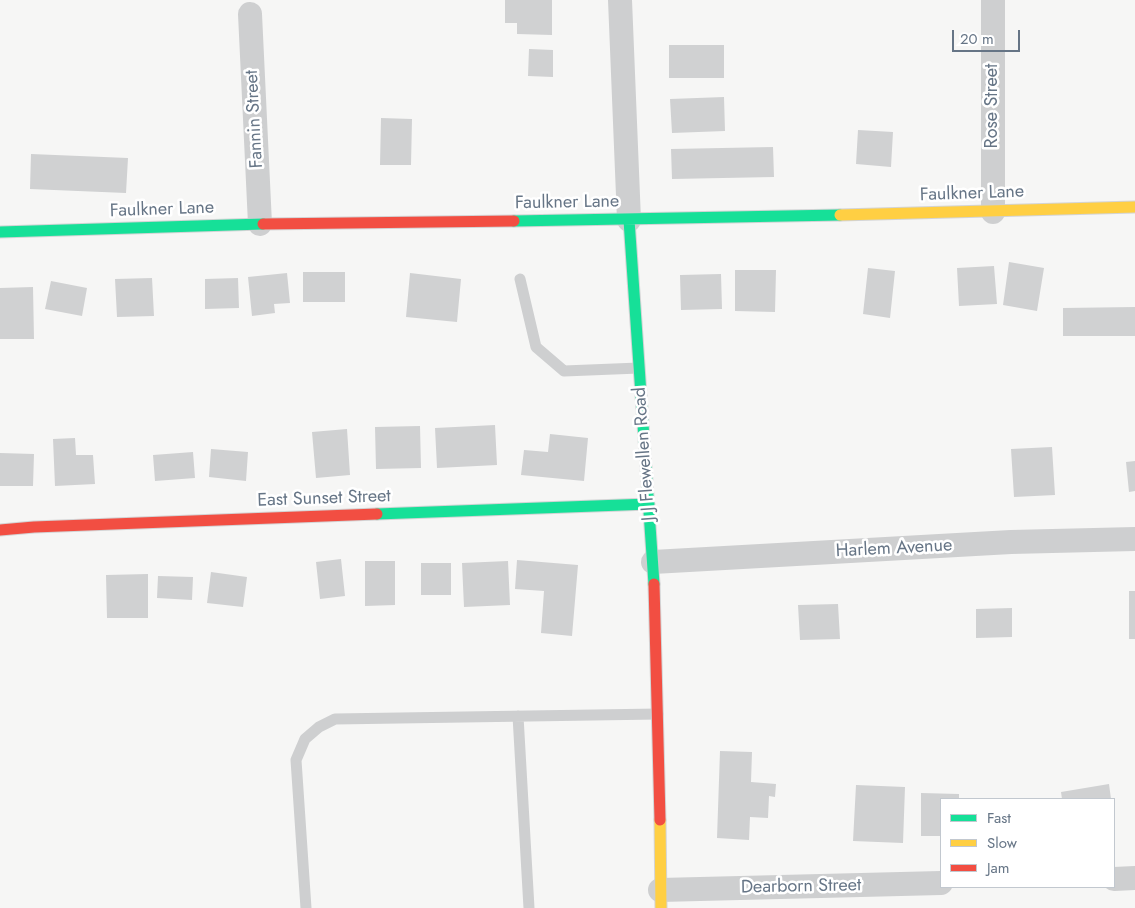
<!DOCTYPE html>
<html>
<head>
<meta charset="utf-8">
<style>
  body { margin:0 }
  #map { position:relative; width:1135px; height:908px; overflow:hidden; background:#f6f6f5; font-family:Jost,sans-serif }
  canvas { display:block }
  .legend { position:absolute; left:940px; top:798px; width:175px; height:90px; box-sizing:border-box; background:#fff; border:1px solid #c2c8cf; margin:0; padding:6px 9px; list-style:none; font-size:15px; color:#667586 }
  .legend li { display:flex; align-items:center; gap:10px; height:25px }
  .legend b { width:25px; border:1px solid #c2c8cf }
  .scale { position:absolute; left:952px; top:30px; width:68px; height:22px; box-sizing:border-box; border:2px solid #667586; border-top:0; padding-left:6px; font-size:15px; line-height:18px; white-space:nowrap; color:#667586; -webkit-text-stroke:4px #fff; paint-order:stroke }
</style>
</head>
<body>
<div id="map">
<canvas width="1135" height="908"></canvas>
<ul class="legend">
<li><b style="height:6px;background:#16e098"></b>Fast</li>
<li><b style="height:6px;background:#ffcf43"></b>Slow</li>
<li><b style="height:6px;background:#f24e42"></b>Jam</li>
</ul>
<div class="scale">20 m</div>
</div>
<script>
const context = document.querySelector('canvas').getContext('2d');
context.lineJoin = 'round';
function fillPath(path, color) {
  context.fillStyle = color;
  context.fill(path, 'evenodd');
}
function shape(rows) {
  const path = new Path2D();
  for (const r of rows) {
    path.moveTo(r[0], r[1]);
    for (let i = 2; i < r.length; i += 2) path.lineTo(r[i], r[i + 1]);
  }
  return path;
}
function strokePath(path, color, width, dash) {
  context.strokeStyle = color;
  context.lineWidth = width;
  context.lineCap = dash ? 'butt' : 'round';
  context.setLineDash(dash || []);
  context.stroke(path);
}
function label(font, color, halo, rows, align = 'center') {
  context.font = font + ' Jost,sans-serif';
  context.lineWidth = 5;
  context.setLineDash([]);
  context.textBaseline = 'middle';
  context.strokeStyle = halo;
  context.fillStyle = color;
  for (const [text, x, y, turn = 0] of rows) {
    context.save();
    context.translate(x, y);
    context.rotate((+turn || 0) * Math.PI / 180);
    context.textAlign = isNaN(turn) ? turn : align;
    if (halo) context.strokeText(text, 0, 0);
    context.fillText(text, 0, 0);
    context.restore();
  }
}
fillPath(shape([
  [505,0,552,0,552,35,517,34,517,23,505,23],
  [669,45,724,45,724,78,669,78],
  [529,49,553,50,553,77,528,76],
  [724,97,725,131,672,133,670,99],
  [381,118,412,119,411,165,380,165],
  [858,130,893,132,891,167,856,164],
  [773,147,774,177,672,179,671,149],
  [31,154,128,158,126,193,30,189],
  [1009,262,1044,268,1037,311,1003,305],
  [994,266,997,304,959,306,957,268],
  [868,268,895,271,890,318,863,314],
  [735,270,776,270,775,312,735,311],
  [303,272,345,272,345,302,303,302],
  [287,273,290,303,274,304,275,313,252,316,248,277],
  [410,273,461,279,457,322,406,317],
  [721,274,722,309,681,310,680,275],
  [152,278,154,316,117,317,115,279],
  [238,278,239,308,205,309,205,279],
  [51,281,87,288,82,316,45,309],
  [33,287,34,339,0,339,0,288],
  [1135,307,1135,336,1063,336,1063,308],
  [495,425,497,465,437,468,435,428],
  [420,426,421,468,376,469,375,427],
  [347,429,350,475,316,478,312,432],
  [550,434,588,438,584,481,521,475,524,450,548,452],
  [75,438,76,455,93,455,95,484,55,486,53,439],
  [1052,447,1055,495,1014,497,1011,449],
  [211,449,248,452,246,481,209,477],
  [193,452,195,478,155,481,153,455],
  [0,453,34,454,33,486,0,486],
  [1135,461,1135,491,1129,492,1126,462],
  [341,559,345,596,320,599,316,562],
  [517,560,578,565,572,636,541,633,544,591,515,589],
  [365,561,395,561,395,605,365,606],
  [508,561,510,605,464,607,462,563],
  [421,563,451,563,451,595,421,595],
  [211,572,247,577,243,607,207,603],
  [148,574,148,618,107,618,106,575],
  [158,576,193,577,192,600,157,598],
  [1129,591,1135,591,1135,639,1129,639],
  [838,604,840,639,800,640,798,605],
  [1012,608,1012,637,976,638,976,609],
  [720,751,752,752,751,782,776,784,775,797,769,796,768,818,750,817,749,840,717,838],
  [1109,784,1111,799,1062,799,1061,792],
  [856,785,905,787,903,843,853,841],
  [921,793,959,794,959,799,941,799,941,836,921,836]
]), '#d0d1d2');
const fast = shape([
  [629,220,654,584],
  [514,221,840,215],
  [0,232,263,224],
  [377,514,649,504]
]);
const slow = shape([
  [840,215,1135,207],
  [660,820,661,908]
]);
const jam = shape([
  [263,224,514,221],
  [0,530,34,527,377,514],
  [654,584,660,820]
]);
strokePath(fast, '#d3d4d5', 13);
strokePath(slow, '#d3d4d5', 13);
strokePath(jam, '#d3d4d5', 13);
strokePath(shape([
  [520,279,536,347,564,371,639,368],
  [518,716,529,908],
  [306,908,296,760,305,739,319,727,335,719,658,714]
]), '#cecfd0', 11);
strokePath(shape([
  [620,0,629,220],
  [993,0,993,212],
  [250,14,260,224],
  [653,562,1011,542,1135,539],
  [1114,879,1135,878],
  [660,890,941,883]
]), '#cecfd0', 24);
strokePath(fast, '#16e098', 11);
strokePath(slow, '#ffcf43', 11);
strokePath(jam, '#f24e42', 11);
label('18px', '#667586', '#fff', [
  ["Rose Street",993,106,-90],
  ["Fannin Street",255,119,-93],
  ["Faulkner Lane",972,194,-2],
  ["Faulkner Lane",567,203,-1],
  ["Faulkner Lane",162,210,-2],
  ["J J Flewellen Road",645,454,-94],
  ["East Sunset Street",324,499,-2],
  ["Harlem Avenue",894,549,-3],
  ["Dearborn Street",801,887,-1]
]);
</script>
</body>
</html>
